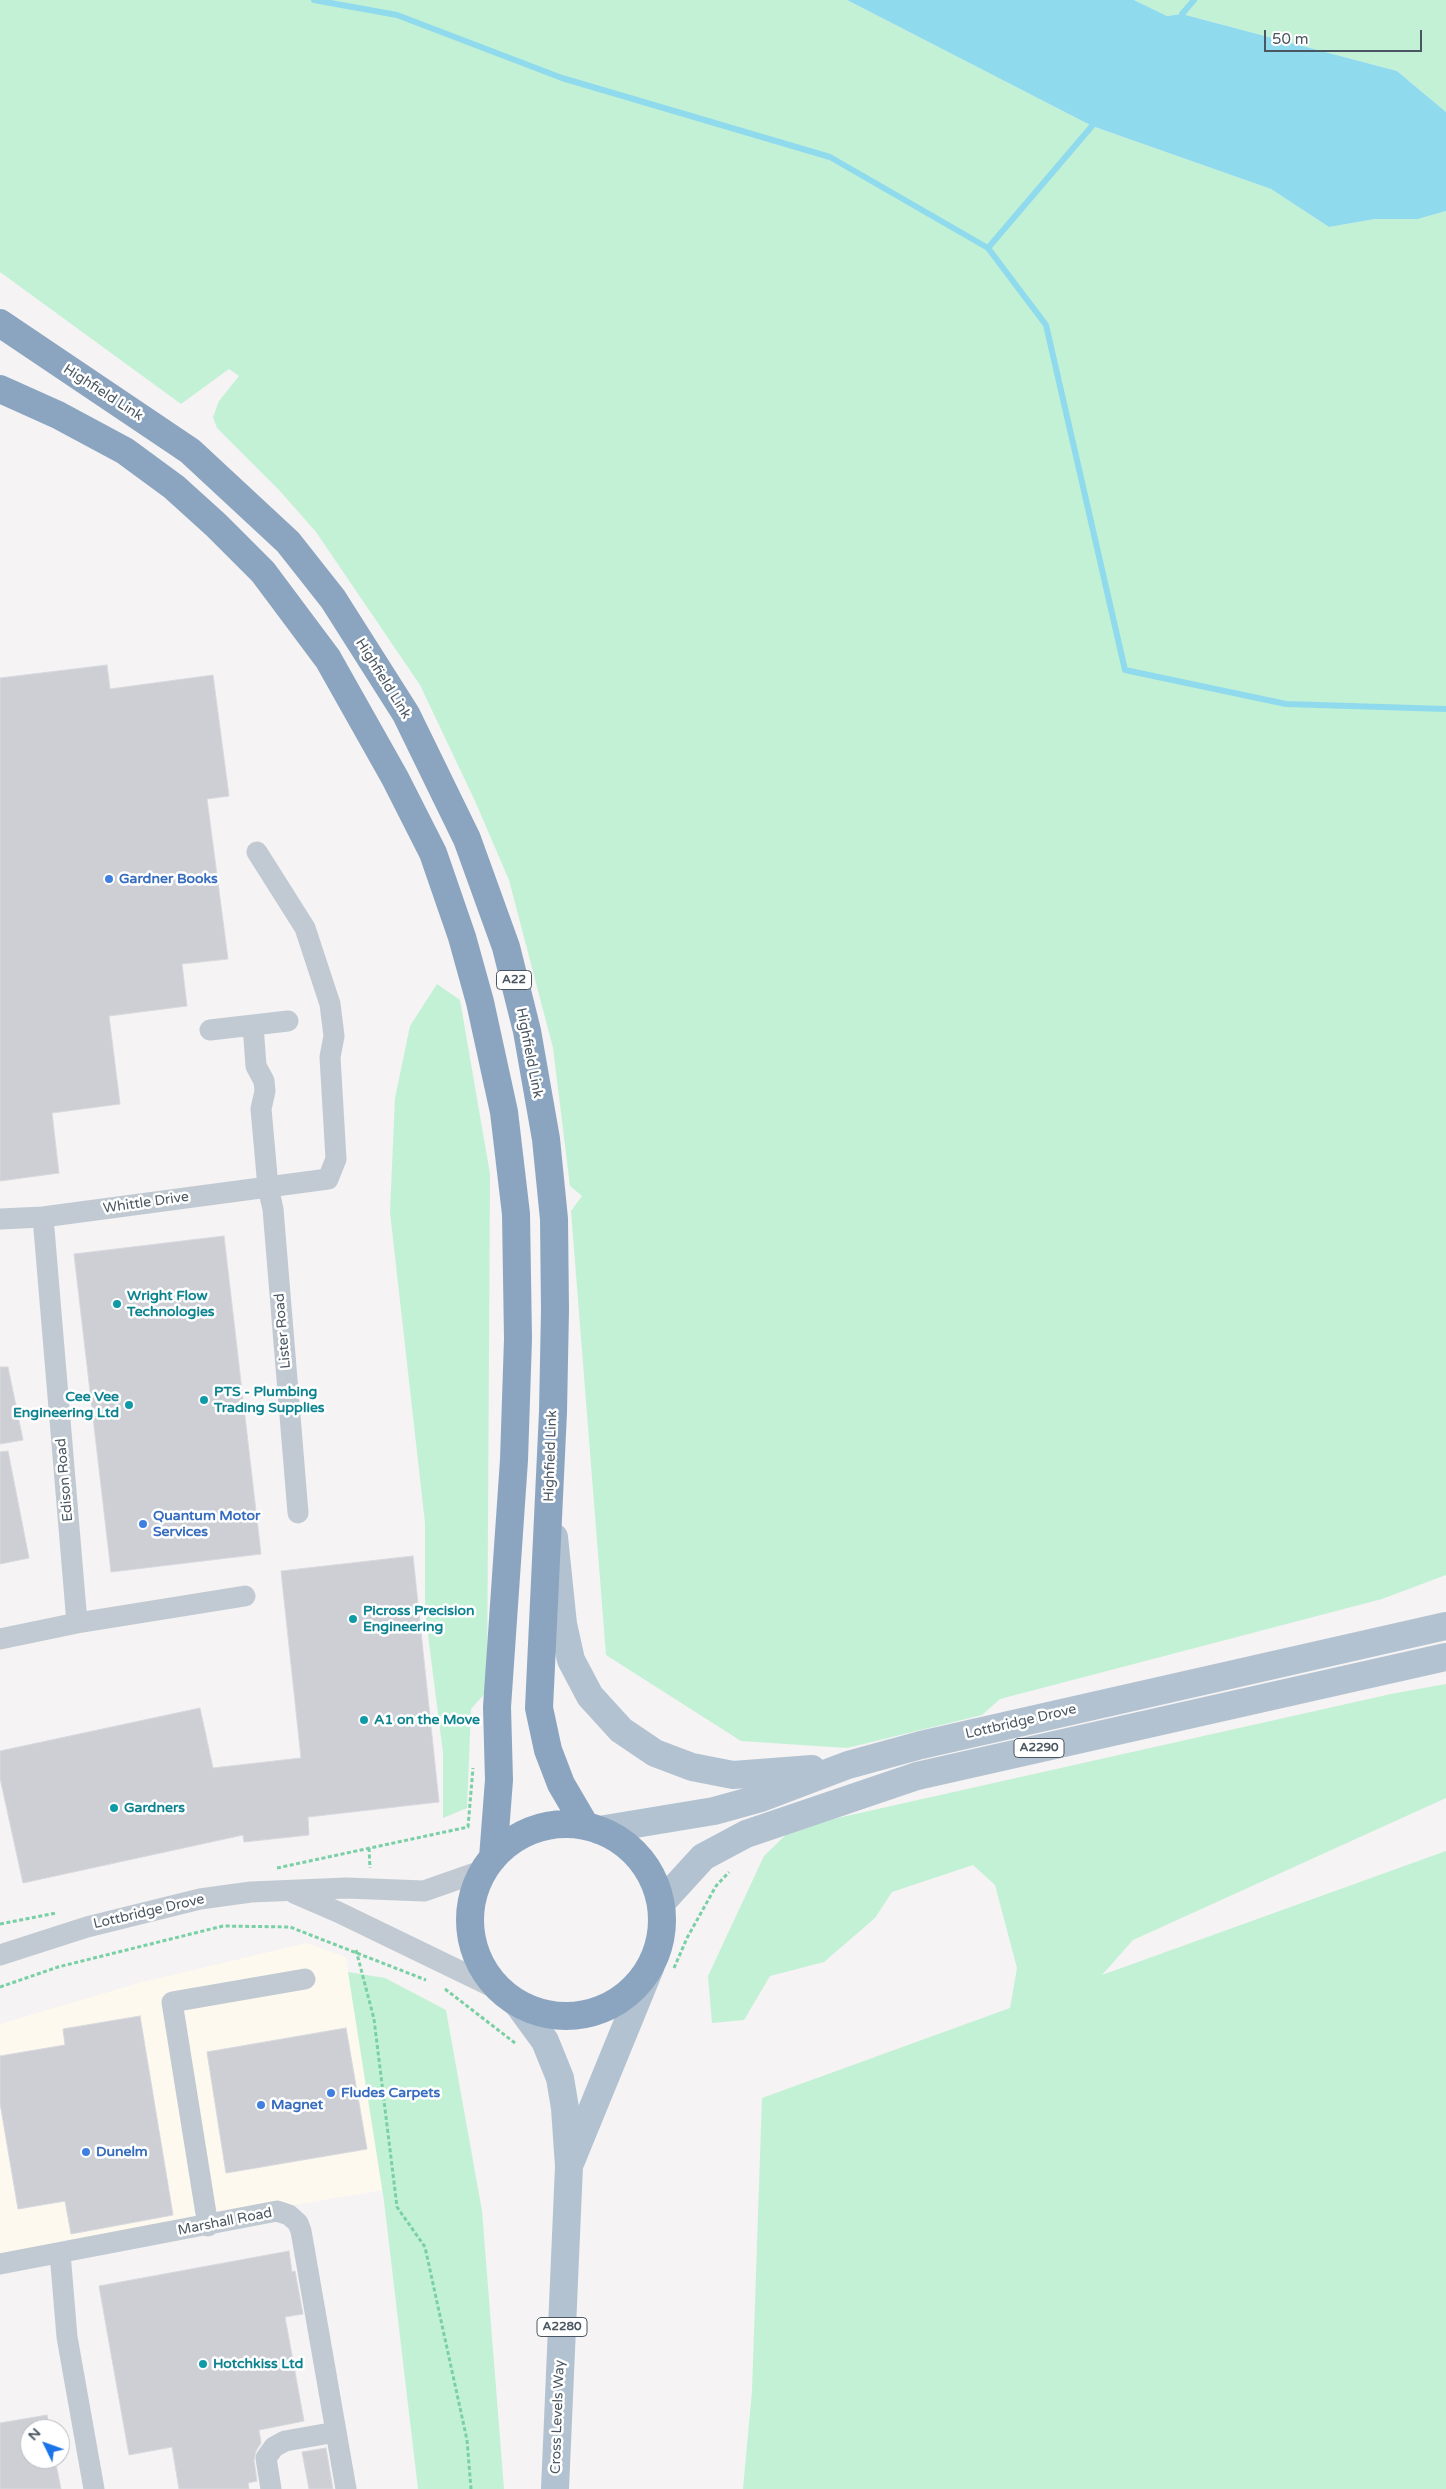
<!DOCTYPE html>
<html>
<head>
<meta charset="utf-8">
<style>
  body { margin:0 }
  #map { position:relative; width:1446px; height:2489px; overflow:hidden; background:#f5f3f3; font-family:"Varela Round",sans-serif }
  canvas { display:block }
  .north { position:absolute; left:20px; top:2419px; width:50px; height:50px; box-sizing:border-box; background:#fff; border:1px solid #b7bbc0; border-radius:50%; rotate:312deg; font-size:14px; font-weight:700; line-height:20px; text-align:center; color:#4a5661 }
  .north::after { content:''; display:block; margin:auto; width:18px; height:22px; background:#1a73e8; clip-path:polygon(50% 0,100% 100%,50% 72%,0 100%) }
  .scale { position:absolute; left:1264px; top:30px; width:158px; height:22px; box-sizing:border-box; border:2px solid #4a5661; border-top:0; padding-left:6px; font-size:15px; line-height:18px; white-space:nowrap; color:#4a5661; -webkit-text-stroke:4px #fff; paint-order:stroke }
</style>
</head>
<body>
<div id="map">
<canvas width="1446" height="2489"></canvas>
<div class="north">N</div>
<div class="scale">50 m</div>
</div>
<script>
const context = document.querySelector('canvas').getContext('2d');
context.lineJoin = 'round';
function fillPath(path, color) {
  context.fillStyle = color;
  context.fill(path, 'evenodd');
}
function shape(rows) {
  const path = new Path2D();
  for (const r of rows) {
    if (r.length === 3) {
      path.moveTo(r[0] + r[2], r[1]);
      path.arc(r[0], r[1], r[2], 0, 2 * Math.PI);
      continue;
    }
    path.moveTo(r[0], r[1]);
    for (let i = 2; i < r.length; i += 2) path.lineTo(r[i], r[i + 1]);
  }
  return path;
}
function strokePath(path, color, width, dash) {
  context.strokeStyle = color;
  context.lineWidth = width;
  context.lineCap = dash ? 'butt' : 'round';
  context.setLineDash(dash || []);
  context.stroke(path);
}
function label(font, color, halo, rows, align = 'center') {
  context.font = font + ' "Varela Round",sans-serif';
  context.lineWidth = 5;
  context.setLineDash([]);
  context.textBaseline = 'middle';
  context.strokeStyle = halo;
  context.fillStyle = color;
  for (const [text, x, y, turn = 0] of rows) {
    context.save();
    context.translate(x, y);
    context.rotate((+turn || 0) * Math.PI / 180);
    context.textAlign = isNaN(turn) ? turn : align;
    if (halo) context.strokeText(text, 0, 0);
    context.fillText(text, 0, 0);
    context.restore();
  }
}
fillPath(shape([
  [306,1943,346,1957,383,2190,0,2254,0,2024,139,1983]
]), '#fdf9ef');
fillPath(shape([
  [0,0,847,0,1092,126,1271,189,1329,227,1375,219,1418,219,1446,211,1446,1575,1382,1599,1000,1699,982,1715,847,1748,741,1741,606,1655,571,1211,582,1196,570,1186,553,1048,509,880,475,801,420,685,316,532,280,491,217,428,213,417,219,401,239,376,229,369,181,404,0,272],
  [1134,0,1446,0,1446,112,1397,71,1182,14,1167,16],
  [437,984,460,1000,490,1174,487,1691,471,1709,467,1808,443,1818,443,1753,425,1611,425,1523,390,1212,395,1098,410,1026],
  [1446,1684,1446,1798,1133,1940,1102,1975,1446,1851,1446,2489,743,2489,752,2391,762,2098,1010,2008,1017,1968,995,1885,973,1865,892,1892,875,1918,824,1962,770,1976,744,2020,712,2023,708,1976,764,1856,793,1828,1391,1694],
  [348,1972,385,1978,446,2010,482,2211,504,2489,418,2489,384,2201]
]), '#c3f1d5');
fillPath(shape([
  [847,0,1134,0,1167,16,1182,14,1397,71,1446,112,1446,211,1418,219,1375,219,1329,227,1271,189,1092,126]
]), '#90daee');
strokePath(shape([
  [314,0,397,15,562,78,830,157,988,248,1046,325,1125,670,1286,704,1446,709],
  [1182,14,1194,0],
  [988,248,1092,126]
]), '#90daee', 6);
const building = shape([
  [107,665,110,689,213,675,229,796,207,799,228,959,182,964,187,1006,109,1016,120,1104,52,1113,59,1173,0,1181,0,678,107,665],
  [224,1236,261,1554,111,1572,74,1254,224,1236],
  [0,1367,8,1367,23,1440,0,1444,0,1367],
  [8,1451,29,1558,0,1564,0,1452,8,1451],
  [413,1556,439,1802,308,1817,309,1835,244,1842,243,1835,23,1883,0,1778,0,1751,200,1708,213,1768,301,1758,281,1571,413,1556],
  [140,2016,173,2215,71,2234,65,2201,18,2209,0,2103,0,2056,65,2045,63,2029,140,2016],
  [346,2028,367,2149,226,2173,207,2052,346,2028],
  [289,2251,292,2272,295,2271,303,2314,285,2317,304,2421,259,2430,261,2443,256,2451,254,2460,257,2481,248,2483,249,2489,179,2489,172,2447,129,2455,99,2286,289,2251],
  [47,2415,50,2429,30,2429,30,2459,55,2459,61,2489,0,2489,0,2423,47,2415],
  [326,2448,333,2489,309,2489,302,2452,326,2448]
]);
fillPath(building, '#cdcfd5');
strokePath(building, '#d7d9de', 1);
strokePath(shape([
  [369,1848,370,1868],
  [277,1868,468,1827,473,1768],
  [0,1924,56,1913],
  [356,1950,374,2019,397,2207,425,2247,467,2440,471,2489],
  [674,1968,687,1938,716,1886,729,1872],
  [0,1987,58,1967,223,1926,290,1927,426,1980],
  [445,1989,515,2043]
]), '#7ad0a6', 3, [4, 2.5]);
strokePath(shape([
  [253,1025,256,1066,264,1081,265,1091,261,1109,268,1187,328,1179,336,1159,330,1057,334,1036,330,1004,305,928,257,852],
  [210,1030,288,1021],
  [43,1217,77,1623],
  [0,1219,43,1217,268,1187,273,1209,298,1513],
  [0,1639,77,1623,245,1596],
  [294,1893,338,1912,499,1990],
  [0,1955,87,1927,200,1899,251,1892,346,1888,424,1891,484,1870],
  [208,2226,172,2002,305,1979],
  [60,2253,67,2337,94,2489],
  [0,2264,277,2211,289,2215,298,2223,301,2231,346,2489],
  [271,2489,266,2458,274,2447,285,2441,336,2432]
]), '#c1cad2', 21);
strokePath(shape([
  [554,1537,563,1624,571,1660,590,1696,621,1730,655,1753,692,1767,733,1775,812,1769],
  [599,1830,714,1811,761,1798,848,1765,921,1745,1446,1626],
  [661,1903,703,1857,746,1834,917,1776,1446,1657],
  [518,2004,545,2041,560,2078,565,2108,569,2166,555,2489],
  [571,2161,650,1968]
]), '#b3c2d1', 28);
strokePath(shape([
  [0,323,190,451,288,542,333,599,406,714,467,839,506,947,527,1031,546,1139,554,1219,555,1310,553,1412,539,1708,548,1750,561,1784,585,1825],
  [0,389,58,415,125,451,174,487,216,525,263,572,328,659,395,778,433,853,462,937,480,1002,504,1112,516,1214,518,1339,514,1460,497,1707,499,1780,493,1858],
  [566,1920,96]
]), '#8ba5c1', 28);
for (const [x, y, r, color] of [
  [109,879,5,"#3f7fe0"],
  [117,1304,5,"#0f9aa8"],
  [204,1400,5,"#0f9aa8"],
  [129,1405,5,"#0f9aa8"],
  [143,1524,5,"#3f7fe0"],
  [353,1619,5,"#0f9aa8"],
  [364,1720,5,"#0f9aa8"],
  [114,1808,5,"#0f9aa8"],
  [331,2093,5,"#3f7fe0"],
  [261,2105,5,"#3f7fe0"],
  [86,2152,5,"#3f7fe0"],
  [203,2364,5,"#0f9aa8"]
]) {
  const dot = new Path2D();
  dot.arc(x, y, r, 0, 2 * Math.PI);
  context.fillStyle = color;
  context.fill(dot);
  strokePath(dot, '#fff', 2);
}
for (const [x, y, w] of [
  [514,980,35],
  [1039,1748,50],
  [562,2327,50]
]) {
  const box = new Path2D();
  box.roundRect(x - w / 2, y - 9.5, w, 19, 4);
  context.fillStyle = '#fff';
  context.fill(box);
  strokePath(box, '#4a5661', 1);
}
label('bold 12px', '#4a5661', null, [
  ["A22",514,980],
  ["A2290",1039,1748],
  ["A2280",562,2327]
]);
label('14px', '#4a5661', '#fff', [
  ["Highfield Link",103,393,33],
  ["Highfield Link",383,679,58],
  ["Highfield Link",529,1053,79],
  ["Whittle Drive",146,1203,-8],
  ["Lister Road",283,1331,-95],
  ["Highfield Link",551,1456,-88],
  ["Edison Road",65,1480,-95],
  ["Lottbridge Drove",1021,1722,-13],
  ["Lottbridge Drove",149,1912,-13],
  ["Marshall Road",225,2222,-11],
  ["Cross Levels Way",558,2417,-88]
]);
label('bold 14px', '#366cbe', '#fff', [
  ["Gardner Books",119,879],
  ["Quantum Motor",153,1516],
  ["Services",153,1532],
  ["Fludes Carpets",341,2093],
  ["Magnet",271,2105],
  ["Dunelm",96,2152]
], 'left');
label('bold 14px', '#0d838f', '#fff', [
  ["Wright Flow",127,1296],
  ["Technologies",127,1312],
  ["PTS - Plumbing",214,1392],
  ["Trading Supplies",214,1408],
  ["Cee Vee",119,1397,"right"],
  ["Engineering Ltd",119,1413,"right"],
  ["Picross Precision",363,1611],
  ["Engineering",363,1627],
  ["A1 on the Move",374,1720],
  ["Gardners",124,1808],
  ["Hotchkiss Ltd",213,2364]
], 'left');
</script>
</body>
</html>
